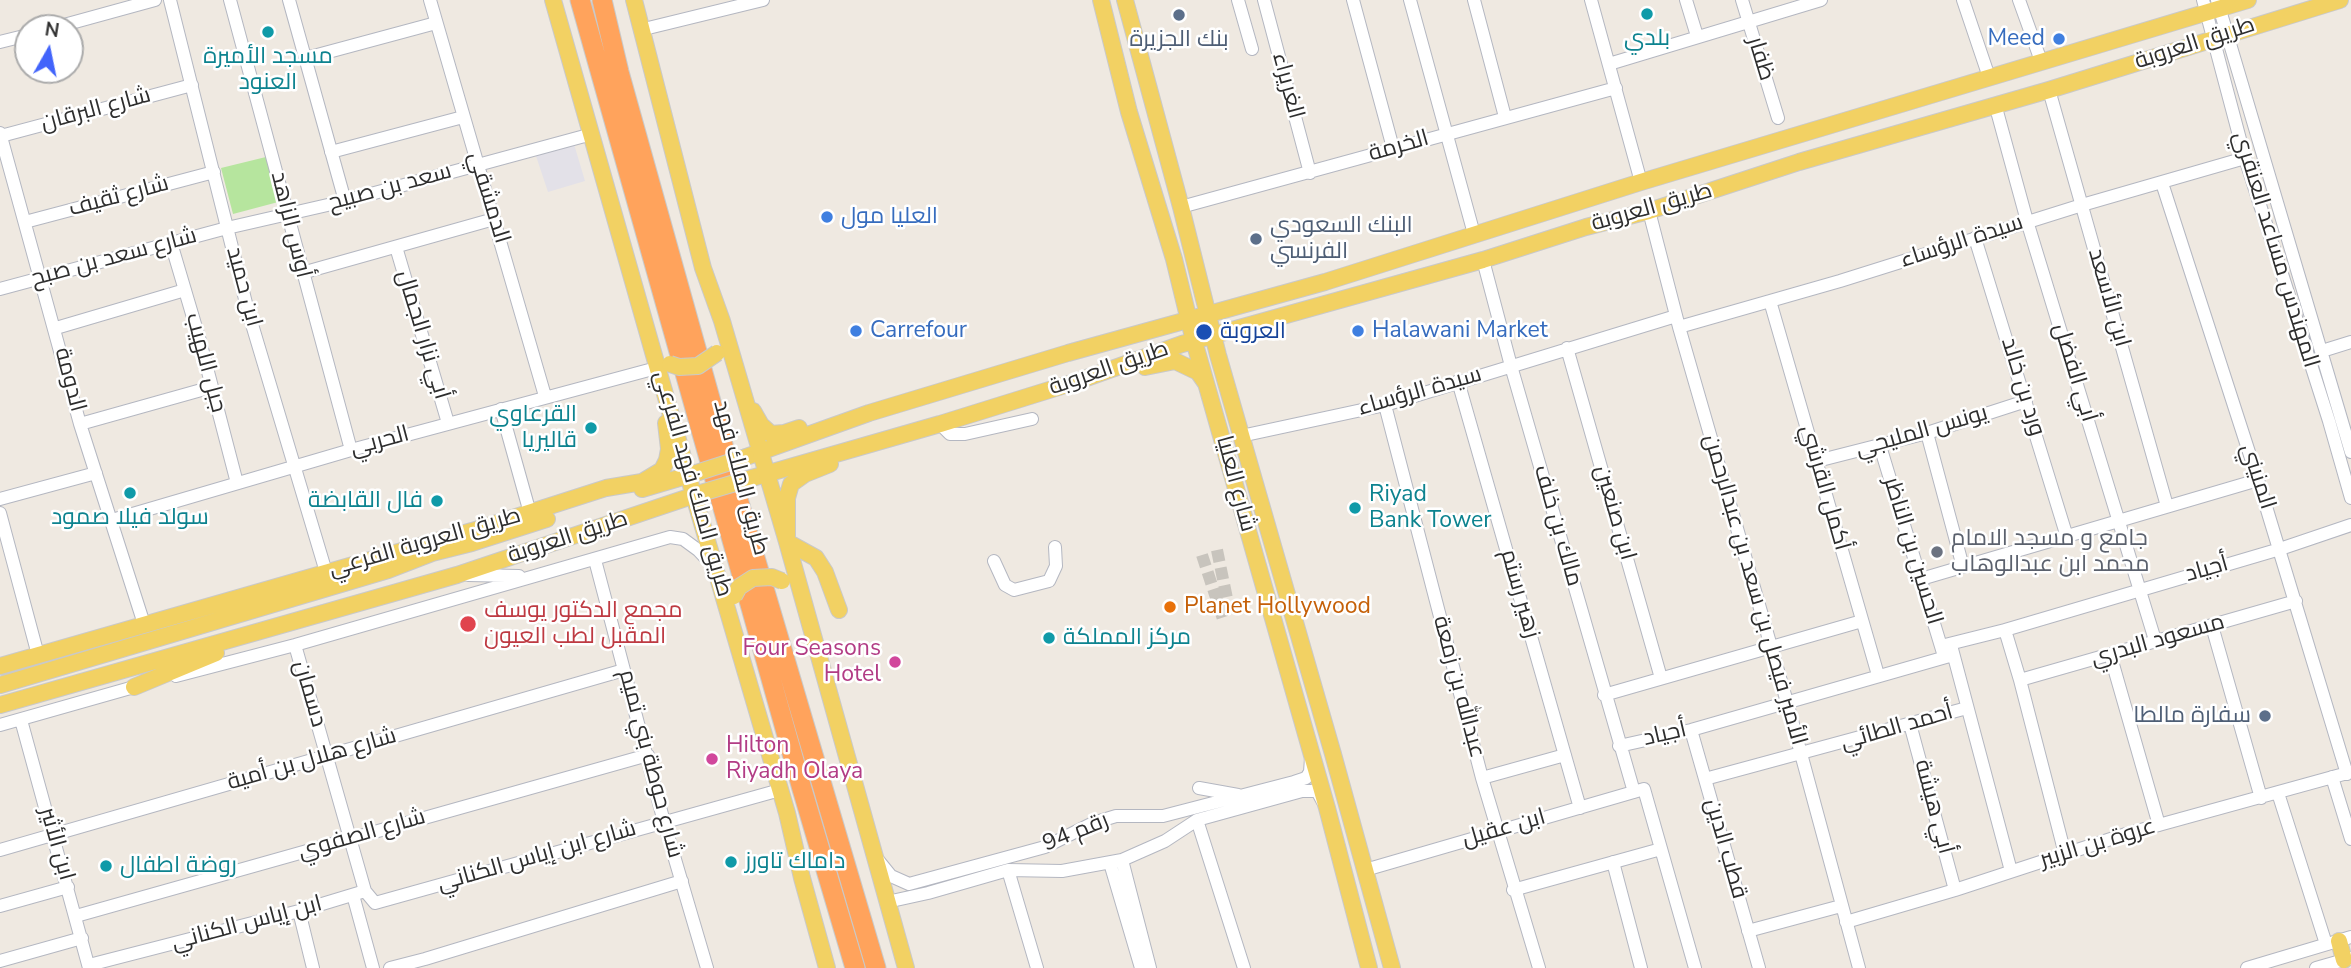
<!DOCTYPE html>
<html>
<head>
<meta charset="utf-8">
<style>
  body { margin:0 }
  #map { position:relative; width:2351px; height:968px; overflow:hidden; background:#efe9e1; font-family:"Nunito Sans",sans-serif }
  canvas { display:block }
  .north { position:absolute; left:14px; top:14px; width:70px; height:70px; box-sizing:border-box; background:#fff; border:2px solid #ababab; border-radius:50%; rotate:9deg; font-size:19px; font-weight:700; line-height:28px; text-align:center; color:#2e2e2e }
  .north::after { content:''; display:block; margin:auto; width:24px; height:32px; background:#4264fb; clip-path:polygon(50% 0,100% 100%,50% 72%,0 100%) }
</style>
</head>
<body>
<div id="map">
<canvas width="2351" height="968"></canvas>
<div class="north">N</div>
</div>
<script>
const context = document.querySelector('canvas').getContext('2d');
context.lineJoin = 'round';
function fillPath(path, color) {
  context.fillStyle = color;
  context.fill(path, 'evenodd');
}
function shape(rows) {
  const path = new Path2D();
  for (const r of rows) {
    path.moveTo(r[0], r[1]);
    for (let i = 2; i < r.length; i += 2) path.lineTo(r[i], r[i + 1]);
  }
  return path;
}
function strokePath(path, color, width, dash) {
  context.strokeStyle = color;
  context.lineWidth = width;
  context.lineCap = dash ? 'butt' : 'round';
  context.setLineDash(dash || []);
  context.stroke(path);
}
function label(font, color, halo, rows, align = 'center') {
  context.font = font + ' "Nunito Sans",Cairo,sans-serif';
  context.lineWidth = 5;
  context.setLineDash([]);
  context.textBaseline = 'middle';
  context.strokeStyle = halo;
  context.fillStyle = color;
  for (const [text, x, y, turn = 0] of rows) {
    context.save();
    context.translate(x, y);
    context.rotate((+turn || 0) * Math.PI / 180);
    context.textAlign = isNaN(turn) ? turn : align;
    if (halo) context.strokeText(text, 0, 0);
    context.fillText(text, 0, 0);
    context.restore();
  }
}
fillPath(shape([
  [574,144,585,181,548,192,536,156]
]), '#e3e1e8');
fillPath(shape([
  [270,156,282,201,233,214,221,168]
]), '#b6e59e');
strokePath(shape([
  [1217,550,1230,613],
  [1202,555,1223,619]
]), '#c8c4bd', 12, [12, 6]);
const minor = shape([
  [170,0,248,311,326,572],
  [230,0,351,450],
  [289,0,345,201],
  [430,0,545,396],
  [1238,0,1252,49],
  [1264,0,1310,173],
  [1353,0,1393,148],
  [1410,0,1474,234],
  [1474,0,1505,117],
  [1591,0,1641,182],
  [1686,0,1697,36],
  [1742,0,1778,118],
  [1963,0,1989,77],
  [2019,0,2041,61],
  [2203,0,2245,158,2329,421,2351,498],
  [2217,0,2351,452],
  [53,28,155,0],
  [640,30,763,0],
  [0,42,28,35],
  [306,58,436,23],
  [1609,64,1821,0],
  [2049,90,2167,506],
  [1995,104,2027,221,2155,640],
  [0,133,80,424,144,624],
  [1,136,192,85],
  [331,152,463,117],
  [2162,183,2258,480,2347,774],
  [1181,207,1616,88],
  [1649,211,1679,327,1787,702,1859,968],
  [25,222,214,172],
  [1975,238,2067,537],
  [171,243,200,341,237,483],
  [396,247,448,423],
  [1483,260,1511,366,1634,792],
  [302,273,494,219],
  [0,289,227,228,345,201,592,134],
  [1770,301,1878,675],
  [1679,327,1840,281,2082,205,2245,158],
  [56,328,185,290],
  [1567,348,1661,678],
  [2322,351,2351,342],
  [1458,381,1580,808],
  [1385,405,1482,778,1539,968],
  [501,409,530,513],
  [80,424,212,387],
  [940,424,950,434,965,434,1032,419],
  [1927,433,1963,567],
  [1241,436,1385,405,1676,316],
  [1880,446,1943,653],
  [1817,461,1927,433,2026,401],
  [0,499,96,473],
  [0,513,38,655],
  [112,520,351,450,649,370],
  [595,560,664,822,707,968],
  [994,561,1005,585,1014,590,1049,581,1056,566,1055,547],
  [468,575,519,576],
  [1921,579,2258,480],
  [2212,626,2261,798],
  [2005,630,2020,680,2065,854],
  [295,645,365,891,375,903,780,790],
  [1941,646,2005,630,2280,549,2351,525],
  [1952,649,2011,871],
  [2110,654,2159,825],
  [176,676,295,645,670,537,683,539,698,550,715,568],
  [2020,680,2296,601],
  [1604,695,1862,621],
  [21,720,89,968],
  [1910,724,1955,890],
  [0,725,141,685],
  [1691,730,1759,968],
  [1619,746,1691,730,1953,655],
  [2332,777,2351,839],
  [1482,778,1565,755],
  [1705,779,1967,708],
  [1199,788,1238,795],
  [2278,793,2326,944],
  [1197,820,1244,968],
  [0,850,624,670],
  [878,860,891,876,909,884,1045,847,1093,823,1116,816,1163,816,1294,782,1306,778,1310,772,1311,758],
  [1122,860,1150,968],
  [1613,862,1641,968],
  [1110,863,1141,968],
  [1008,870,1037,968],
  [1365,870,1644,789,1695,968],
  [1513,890,1661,849],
  [353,895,373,968],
  [887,902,928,893,1008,870,1062,871,1122,860,1165,841,1197,820,1302,791,1317,791,1323,802],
  [0,906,68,887],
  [299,911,313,968],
  [76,916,648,755],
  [1846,922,1955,890,2126,834,2351,772],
  [1748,931,1841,906],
  [0,961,82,938],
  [89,965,299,911,365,891],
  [390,968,425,959,682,881],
  [2247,968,2351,937],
  [2316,968,2351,958]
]);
const major = shape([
  [553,0,694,496,787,813,802,878,827,968],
  [634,0,703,268,722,321,787,542,906,968],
  [1101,0,1129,112,1174,259,1194,341,1327,808,1369,968],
  [1125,0,1181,207,1218,355,1333,754,1392,968],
  [1145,367,1175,361,1198,372,1205,382],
  [753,411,761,425,771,434,784,433,799,428],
  [746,457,869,413,1068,353,1325,282,1641,182,2248,0],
  [830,464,805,474,791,484,787,498,787,542,816,558,825,572,839,610],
  [752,478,940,424,1078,381,1182,344,1483,260,1586,227,1649,211,1799,162,2049,90,2340,0],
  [642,489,696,473],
  [0,666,472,531,606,488,642,482,662,470,667,460,669,449,666,423],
  [0,685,388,570,432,553,472,543,547,519],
  [134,687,216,653],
  [0,705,457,575,701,493],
  [2339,941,2344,960]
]);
const highway = shape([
  [580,0,802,789,855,968],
  [602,0,619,72,746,527,876,968]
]);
strokePath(minor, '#b4b7c1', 14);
strokePath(major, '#c9c9c9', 18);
strokePath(highway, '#c9c9c9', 21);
strokePath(minor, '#fff', 12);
strokePath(major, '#f2d163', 16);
strokePath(highway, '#ffa35c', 19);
const majorBridge = shape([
  [670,364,679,367,698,366,717,353],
  [696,473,746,457],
  [701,493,752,478],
  [734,596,739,587,753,578,772,577,782,581]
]);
strokePath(majorBridge, '#c9c9c9', 18, []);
strokePath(majorBridge, '#f2d163', 16);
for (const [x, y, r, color] of [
  [1647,14,7,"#0f9aa8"],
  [1179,15,7,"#5c6f8a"],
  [268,32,7,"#0f9aa8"],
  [2059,39,7,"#3f7fe0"],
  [827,217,7,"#3f7fe0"],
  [1256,239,7,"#5c6f8a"],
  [856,331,7,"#3f7fe0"],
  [1358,331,7,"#3f7fe0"],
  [1204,332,9,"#1a4fb4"],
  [591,428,7,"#0f9aa8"],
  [130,493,7,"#0f9aa8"],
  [437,501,7,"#0f9aa8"],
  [1355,508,7,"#0f9aa8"],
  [1937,552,7,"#6b7280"],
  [1170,607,7,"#e8710a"],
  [468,624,9,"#e0444e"],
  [1049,638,7,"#0f9aa8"],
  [895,662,7,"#d1479c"],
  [2265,716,7,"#5c6f8a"],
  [712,759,7,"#d1479c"],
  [731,862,7,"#0f9aa8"],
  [106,866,7,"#0f9aa8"]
]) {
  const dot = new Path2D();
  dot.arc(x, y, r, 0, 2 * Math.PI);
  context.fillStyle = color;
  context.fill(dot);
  strokePath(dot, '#fff', 2.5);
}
label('23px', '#0d838f', '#fff', [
  ["بلدي",1647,39,"center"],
  ["مسجد الأميرة",268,57,"center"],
  ["العنود",268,83,"center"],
  ["القرعاوي",577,415,"right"],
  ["قاليريا",577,441,"right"],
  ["Riyad",1369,495],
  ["Bank Tower",1369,521],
  ["فال القابضة",423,501,"right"],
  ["سولد فيلا صمود",130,518,"center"],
  ["مركز المملكة",1063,638],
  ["داماك تاورز",745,862],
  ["روضة اطفال",120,866]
], 'left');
label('23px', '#366cbe', '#fff', [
  ["Meed",2045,39,"right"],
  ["العليا مول",841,217],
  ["Carrefour",870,331],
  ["Halawani Market",1372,331]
], 'left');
label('23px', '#4e5e75', '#fff', [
  ["بنك الجزيرة",1179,40],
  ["البنك السعودي",1270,226,"left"],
  ["الفرنسي",1270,252,"left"],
  ["سفارة مالطا",2251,716,"right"]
]);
label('23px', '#2e2e2e', '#fff', [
  ["طريق العروبة",2195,44,-18],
  ["ظفار",1760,59,73],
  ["الغريراء",1287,86,75],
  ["شارع البرقان",96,110,-15],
  ["الخرمة",1399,147,-16],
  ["سعد بن صبيح",390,188,-15],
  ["شارع ثقيف",119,197,-15],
  ["الدمشقي",488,198,73],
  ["طريق العروبة",1652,208,-16],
  ["أوس الزاهد",290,225,76],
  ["سيدة الرؤساء",1962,242,-18],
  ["المهندس مساعد العنقري",2275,250,73],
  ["شارع سعد بن صبح",114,258,-15],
  ["ابن حميد",243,287,75],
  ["ابن الأسعد",2108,298,74],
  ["أبي نزار الجمال",422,335,73],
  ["جبل اللهيب",205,363,75],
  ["طريق العروبة",1109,369,-19],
  ["أبي الفضل",2074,373,73],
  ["الدومة",69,380,75],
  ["ورد بن خالد",2022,387,73],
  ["سيدة الرؤساء",1420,392,-16],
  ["يونس المليجي",1922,432,-16],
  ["الحربي",380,442,-15],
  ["المنيني",2257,477,72],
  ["طريق الملك فهد",740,478,75],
  ["طريق الملك فهد الفرعي",692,484,74],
  ["شارع العليا",1235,484,75],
  ["أكمل القرشي",1824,488,74],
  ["ابن صنعين",1614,513,74],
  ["مالك بن خلف",1557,526,74],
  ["طريق العروبة",568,538,-18],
  ["طريق العروبة الفرعي",425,543,-16],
  ["الحسين بن الناظر",1912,551,73],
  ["أجياد",2207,570,-16],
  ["الأمير فيصل بن سعد بن عبدالرحمن",1754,590,74],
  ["زهير رستم",1519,594,74],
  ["مسعود البدري",2158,641,-16],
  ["عبدالله بن زمعة",1458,687,75],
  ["دسمان",309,694,74],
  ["أحمد الطائي",1897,728,-16],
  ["أجياد",1665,735,-13],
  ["شارع هلال بن أمية",312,760,-16],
  ["شارع حوطة بني تميم",650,764,75],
  ["أبي هيشة",1933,807,75],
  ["ابن عقيل",1504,829,-16],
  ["رقم 94",1076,833,-22],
  ["شارع الصفوي",362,835,-16],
  ["ابن الأثير",56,844,74],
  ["عروة بن الزبير",2098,844,-17],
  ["قطب الدين",1725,849,74],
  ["شارع ابن إياس الكناني",537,857,-16],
  ["ابن إياس الكناني",247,924,-15]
]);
label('23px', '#164399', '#fff', [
  ["العروبة",1220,332]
], 'left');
label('23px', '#5b616d', '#fff', [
  ["جامع و مسجد الامام",1951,539],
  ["محمد ابن عبدالوهاب",1951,565]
], 'left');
label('23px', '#c56008', '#fff', [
  ["Planet Hollywood",1184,607]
], 'left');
label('23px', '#be3a42', '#fff', [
  ["مجمع الدكتور يوسف",484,611],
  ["المقبل لطب العيون",484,637]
], 'left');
label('23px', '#b23c85', '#fff', [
  ["Four Seasons",881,649],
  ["Hotel",881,675],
  ["Hilton",726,746,"left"],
  ["Riyadh Olaya",726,772,"left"]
], 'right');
</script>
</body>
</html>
